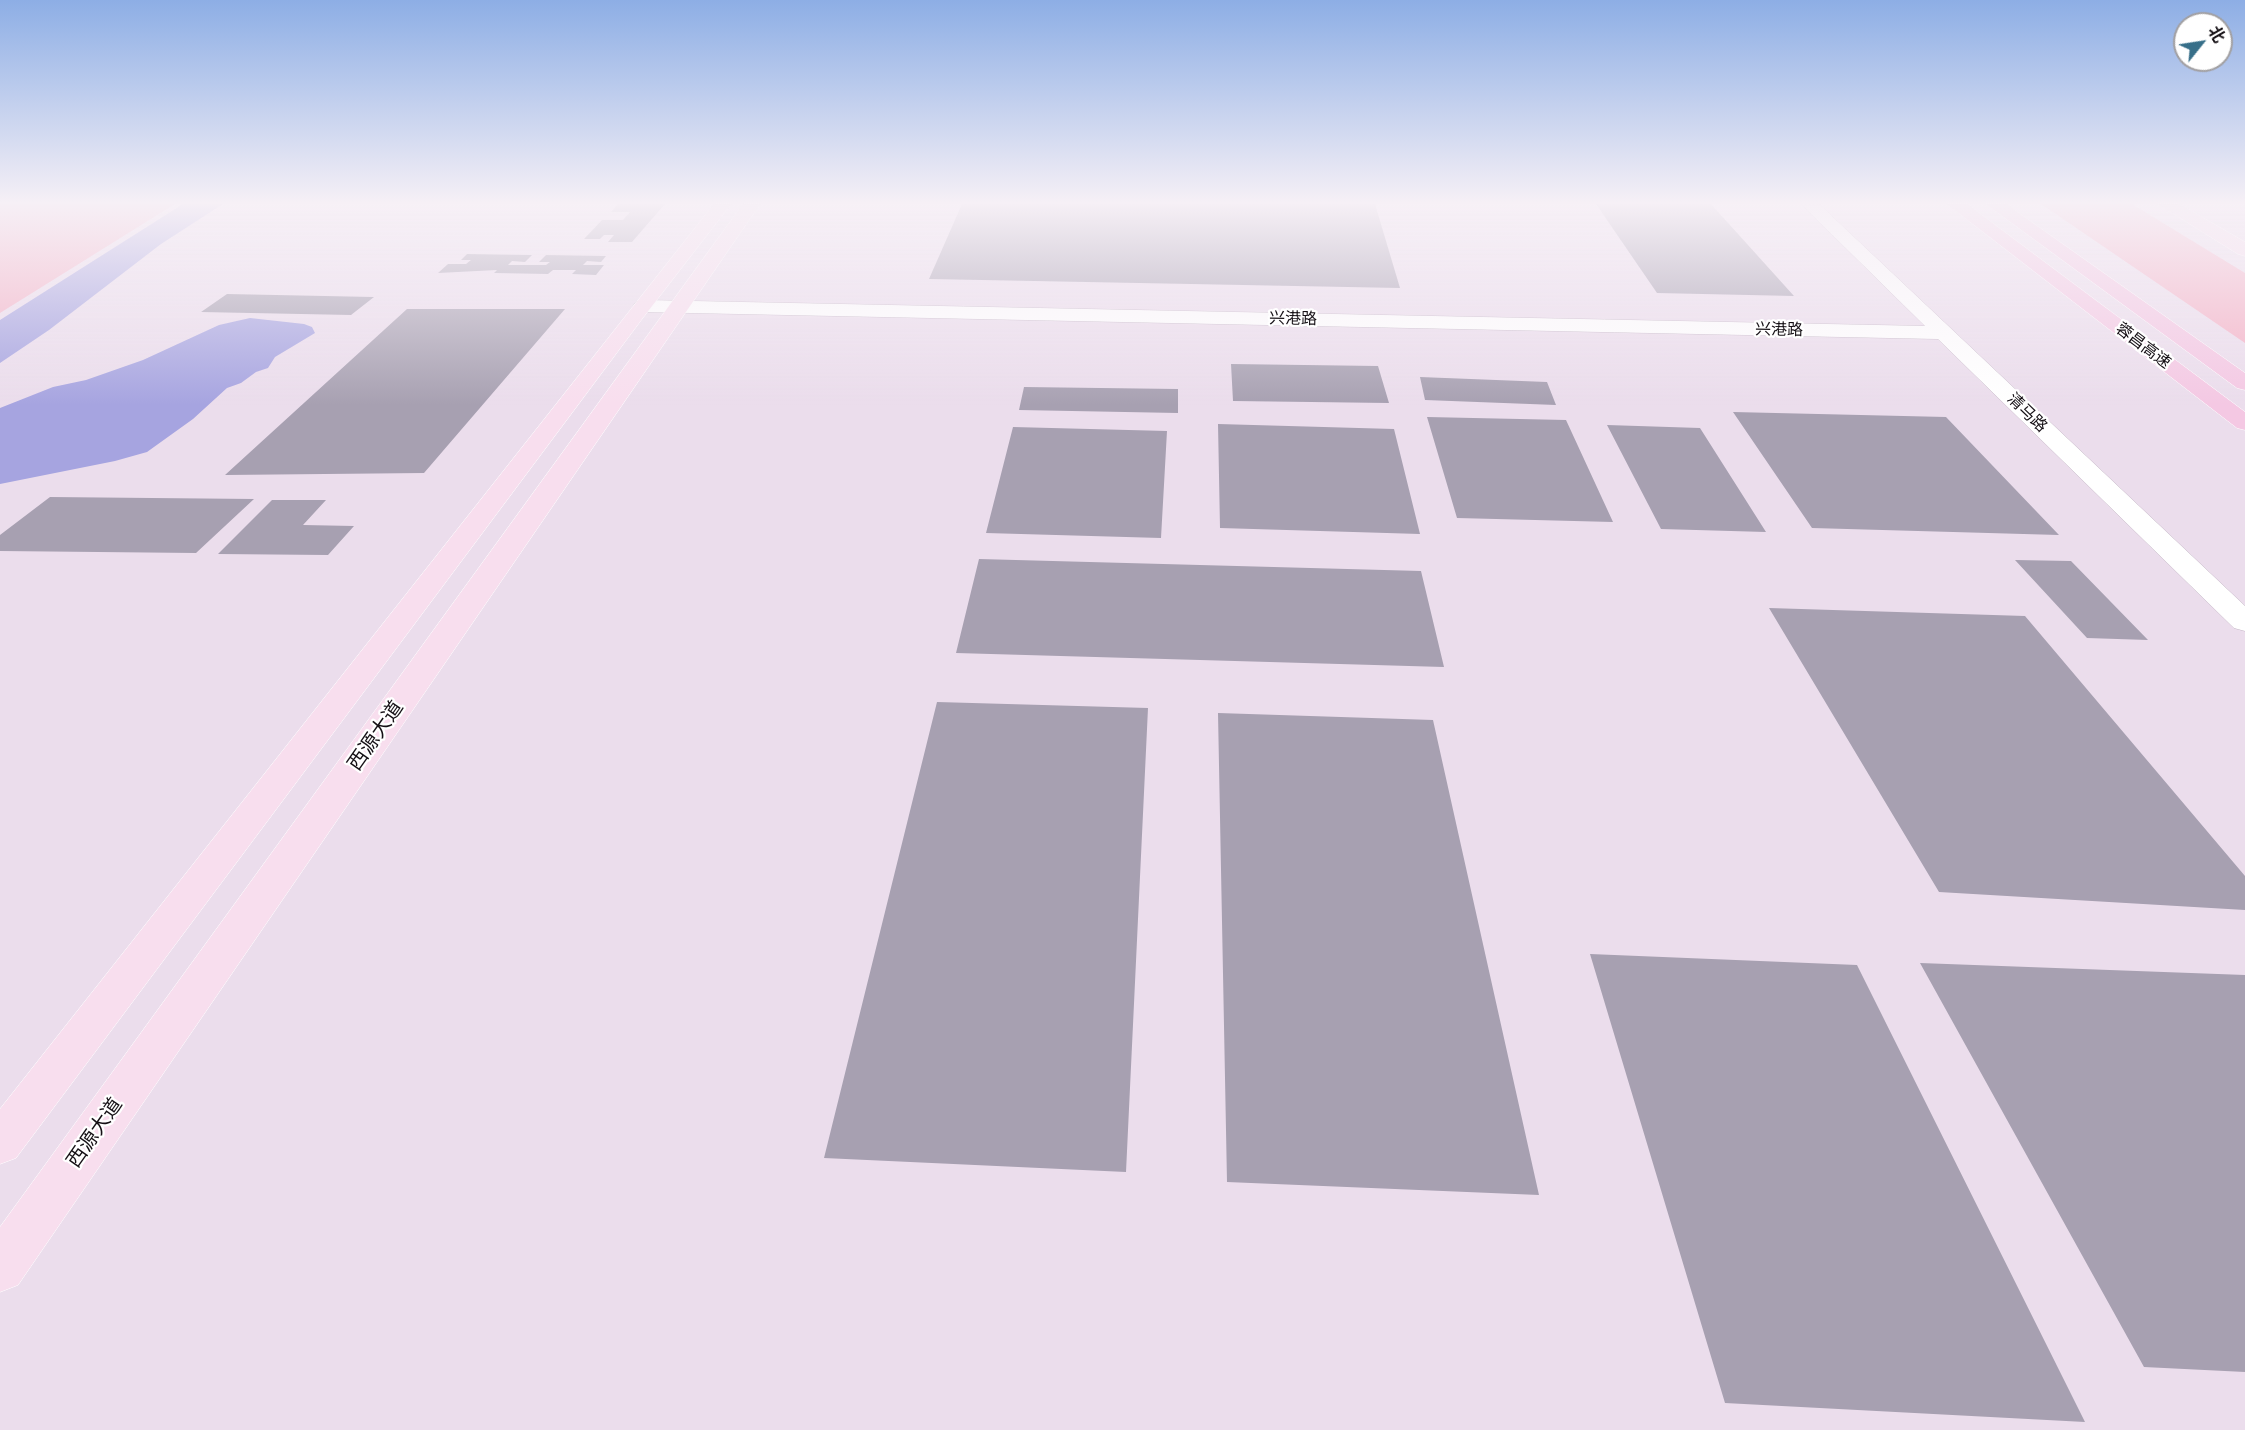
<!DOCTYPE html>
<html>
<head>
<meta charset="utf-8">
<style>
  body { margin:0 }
  #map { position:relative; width:2245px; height:1430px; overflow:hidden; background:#ebddec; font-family:"Noto Serif","Noto Sans SC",serif }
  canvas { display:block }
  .north { position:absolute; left:2173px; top:12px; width:60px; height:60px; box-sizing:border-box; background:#fff; border:2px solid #a19fa1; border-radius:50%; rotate:60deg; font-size:16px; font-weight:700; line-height:24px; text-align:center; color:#151015 }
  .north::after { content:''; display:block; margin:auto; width:21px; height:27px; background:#376f89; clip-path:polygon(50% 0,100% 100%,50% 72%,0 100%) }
</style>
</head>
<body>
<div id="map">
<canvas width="2245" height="1430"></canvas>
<div class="north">北</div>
</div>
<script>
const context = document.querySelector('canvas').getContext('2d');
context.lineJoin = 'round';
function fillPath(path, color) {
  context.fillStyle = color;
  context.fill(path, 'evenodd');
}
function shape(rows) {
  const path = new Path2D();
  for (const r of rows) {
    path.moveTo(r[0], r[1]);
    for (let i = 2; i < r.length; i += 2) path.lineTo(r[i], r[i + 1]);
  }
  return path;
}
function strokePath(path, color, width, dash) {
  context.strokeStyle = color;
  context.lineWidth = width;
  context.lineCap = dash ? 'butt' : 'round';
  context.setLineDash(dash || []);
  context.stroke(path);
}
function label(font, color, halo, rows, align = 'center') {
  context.font = font + ' "Noto Serif","Noto Sans SC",serif';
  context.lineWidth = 4.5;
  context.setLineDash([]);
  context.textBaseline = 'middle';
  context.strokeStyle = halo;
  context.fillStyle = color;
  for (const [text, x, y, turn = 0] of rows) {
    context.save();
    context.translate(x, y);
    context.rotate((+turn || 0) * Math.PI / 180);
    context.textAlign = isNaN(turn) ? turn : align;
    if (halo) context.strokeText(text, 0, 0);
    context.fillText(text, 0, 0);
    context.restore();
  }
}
fillPath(shape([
  [0,204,175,204,0,313],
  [2041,204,2132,204,2245,273,2245,343]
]), '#f4b2c6');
fillPath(shape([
  [183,204,223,204,161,244,49,330,0,363,0,320],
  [250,318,304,324,312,327,315,333,275,357,268,368,256,372,241,383,227,388,193,419,147,452,115,461,0,484,0,408,53,387,86,380,143,360,219,325]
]), '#a6a4e0');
fillPath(shape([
  [618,204,665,204,632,242,608,242,614,235,604,235,600,239,584,239,602,220,623,220,630,212,611,212],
  [962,204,1375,204,1400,288,929,279],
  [1596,204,1711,204,1794,296,1657,293],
  [467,254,532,255,525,262,512,261,508,265,546,265,550,262,539,262,546,255,606,256,601,262,587,261,583,265,604,265,596,275,572,274,576,270,553,270,548,274,494,273,497,270,438,273,448,264,466,264,471,260,461,260],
  [227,294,374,297,351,315,201,312],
  [407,309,565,309,424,473,225,475],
  [1231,364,1378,366,1389,403,1233,401],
  [1420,377,1547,382,1556,405,1425,400],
  [1024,387,1178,389,1178,413,1019,410],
  [1733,412,1946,417,2059,535,1812,528],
  [1427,417,1566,420,1613,522,1457,518],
  [1218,424,1394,429,1420,534,1220,528],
  [1607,425,1700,428,1766,532,1661,529],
  [1013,427,1167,431,1161,538,986,533],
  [50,497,254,499,196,553,0,551,0,535],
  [272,500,326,500,303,525,354,526,328,555,218,554],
  [979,559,1421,571,1444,667,956,653],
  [2015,560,2071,561,2148,640,2087,638],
  [1769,608,2025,616,2245,876,2245,910,1939,892],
  [937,702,1148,708,1126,1172,824,1158],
  [1218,713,1433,720,1539,1195,1227,1182],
  [1590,954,1857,965,2085,1422,1725,1403],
  [1920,963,2245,975,2245,1372,2144,1367]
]), '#a7a0b1');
const minor = shape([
  [1801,204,1819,204,2245,606,2245,631,2234,628,1938,339,643,312,636,310,633,306,636,302,643,300,1925,326,1801,204]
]);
const major = shape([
  [714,204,731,204,642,319,16,1158,0,1164,0,1109,714,204],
  [743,204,760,204,18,1285,0,1292,0,1227,743,204],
  [2158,204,2179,204,2245,242,2245,256,2238,254,2158,204]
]);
const highway = shape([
  [1947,204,1967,204,2245,412,2245,430,2237,428,1947,204],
  [1986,204,2006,204,2245,373,2245,390,2237,388,1986,204]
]);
strokePath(minor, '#c2b5c4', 1);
strokePath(major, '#fff', 1);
strokePath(highway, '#fff', 1);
fillPath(minor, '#fff');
fillPath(major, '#f8deee');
fillPath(highway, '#f4c8e3');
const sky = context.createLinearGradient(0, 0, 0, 405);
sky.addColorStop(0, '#8daee5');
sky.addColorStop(0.5, '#f6f0f6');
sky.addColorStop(1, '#f6f0f600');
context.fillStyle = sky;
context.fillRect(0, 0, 2245, 405);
label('16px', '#151015', '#fff', [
  ["兴港路",1293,319,1],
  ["兴港路",1779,330,1],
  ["蓉昌高速",2143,346,37],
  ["清马路",2027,413,44]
]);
label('20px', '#151015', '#fff', [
  ["西源大道",376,736,-55],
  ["西源大道",95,1133,-55]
]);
</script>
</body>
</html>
